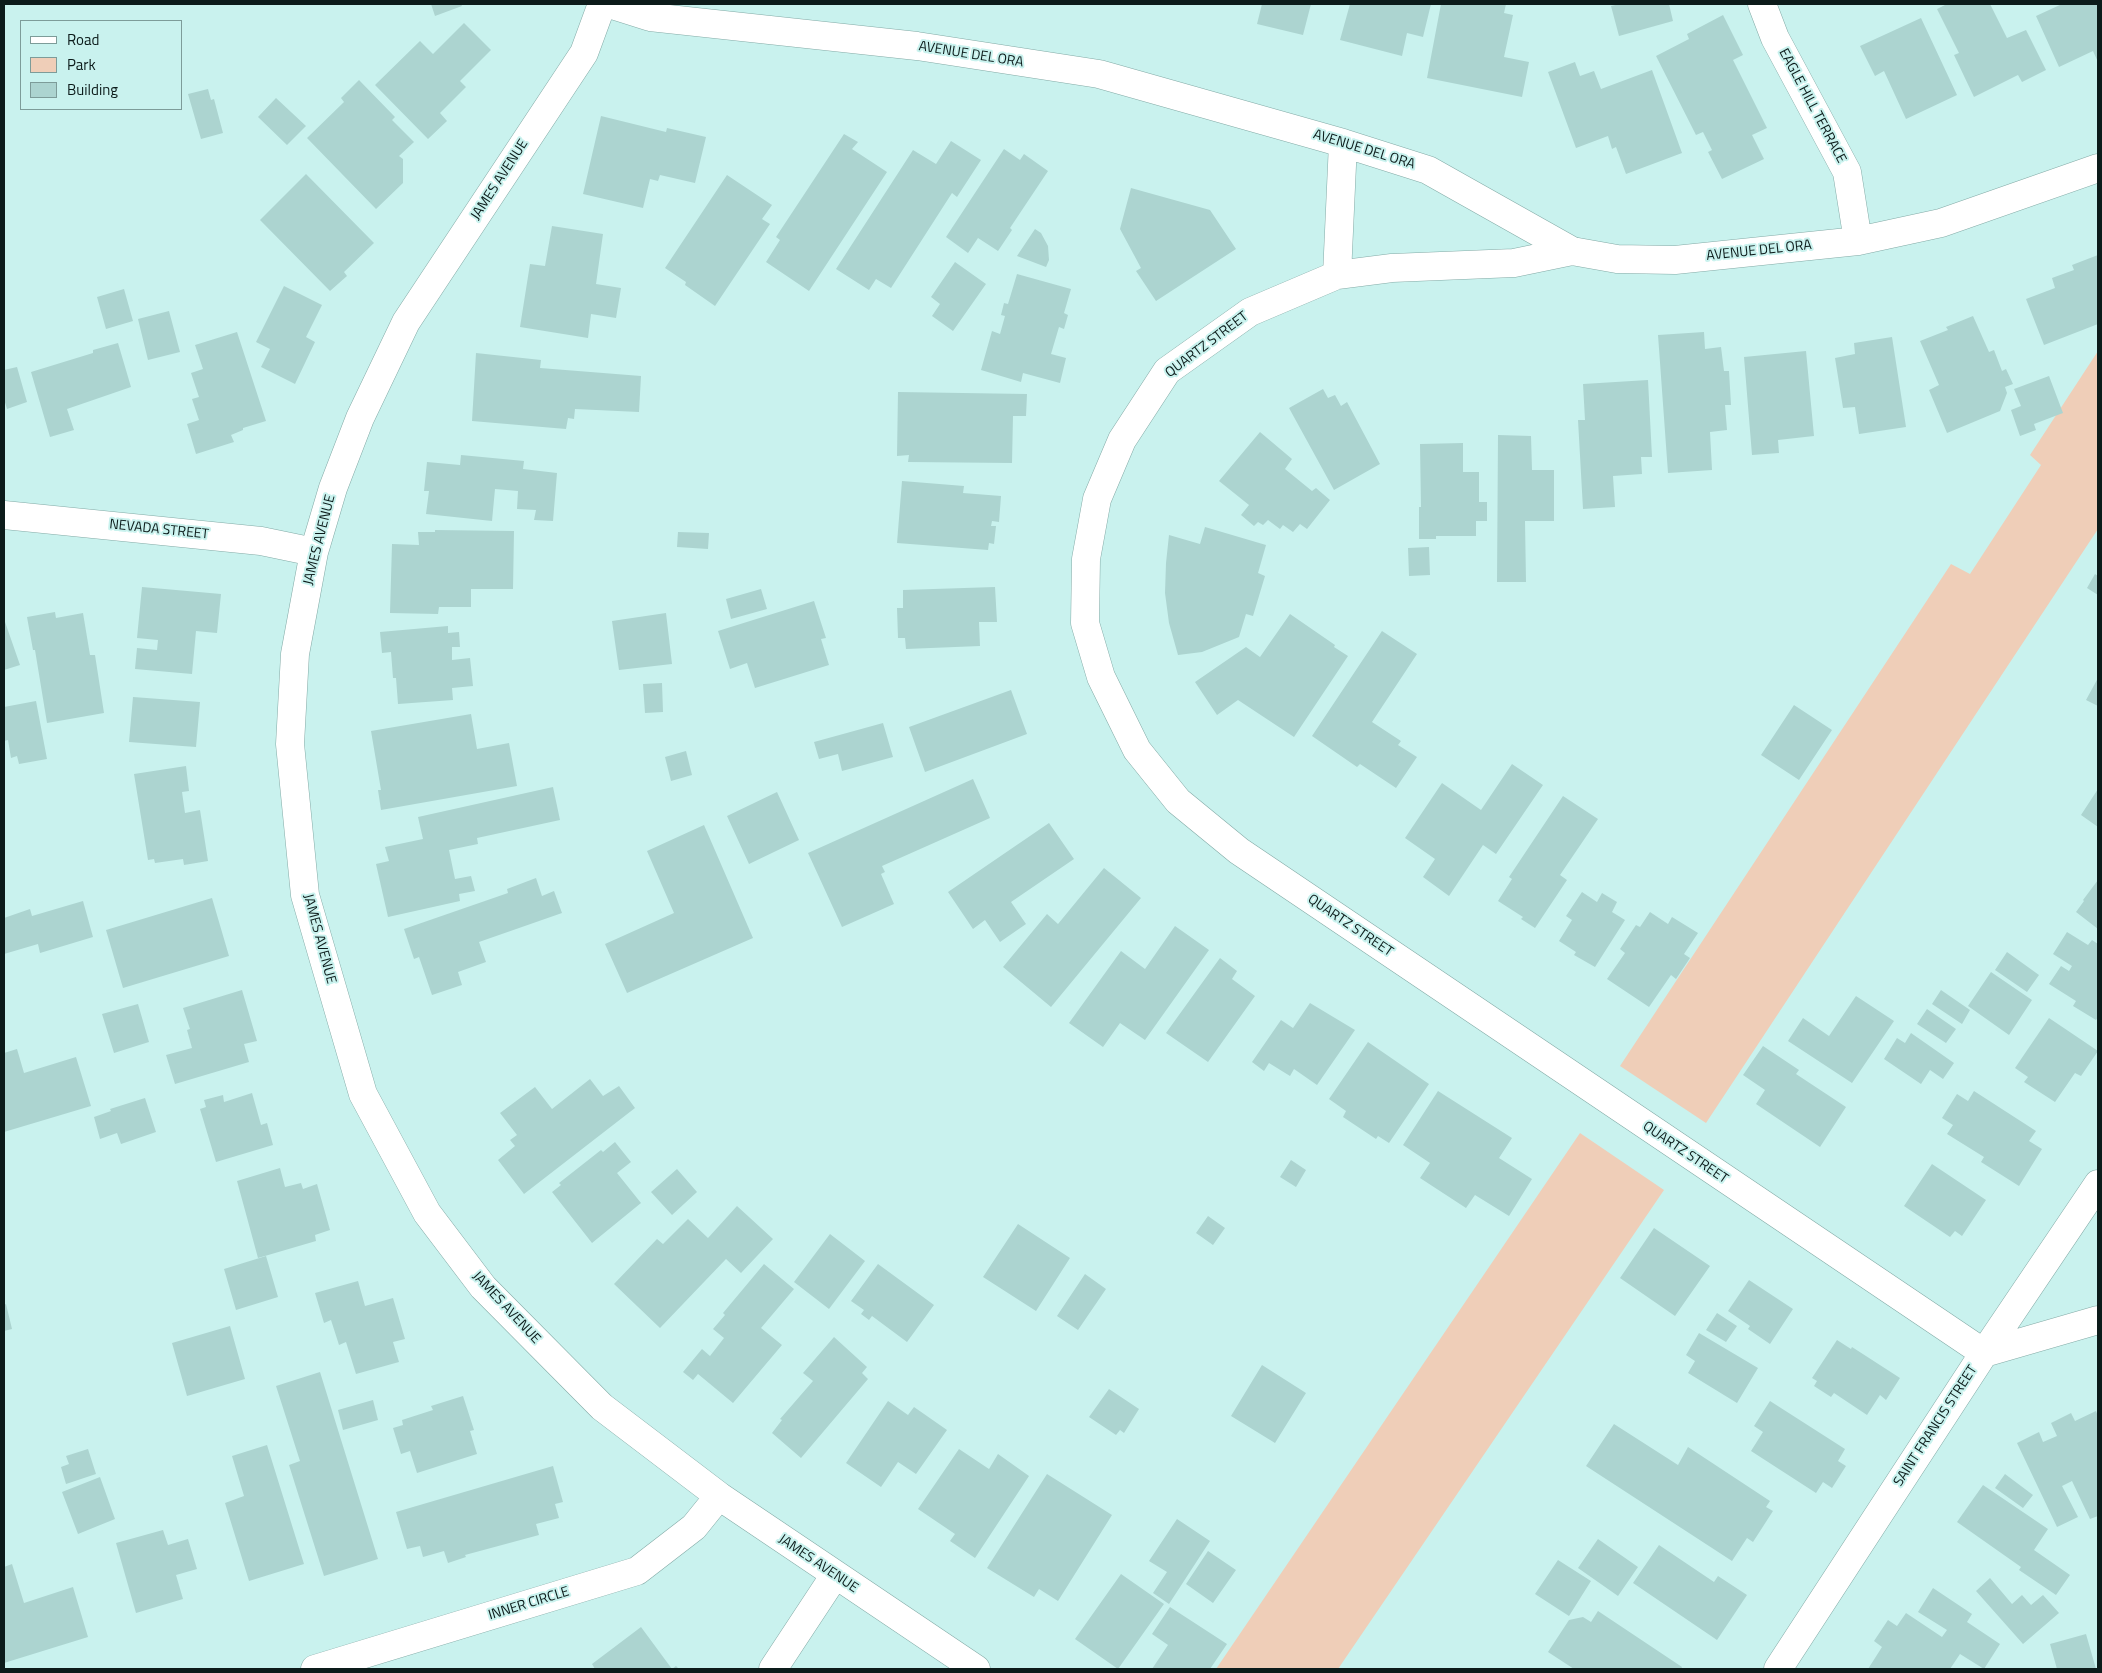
<!DOCTYPE html>
<html>
<head>
<meta charset="utf-8">
<style>
  body { margin:0 }
  #map { position:relative; width:2102px; height:1673px; overflow:hidden; background:#c9f2ee; font-family:"Titillium Web",sans-serif }
  canvas { display:block }
  .frame { position:absolute; inset:0; border:5px solid #0c1b1a; pointer-events:none }
  .legend { position:absolute; left:20px; top:20px; width:162px; height:90px; box-sizing:border-box; background:#c9f2ee; border:1px solid #7d9c99; margin:0; padding:6px 9px; list-style:none; font-size:15px; color:#0c1b1a }
  .legend li { display:flex; align-items:center; gap:10px; height:25px }
  .legend b { width:25px; border:1px solid #7d9c99 }
</style>
</head>
<body>
<div id="map">
<canvas width="2102" height="1673"></canvas>
<div class="frame"></div>
<ul class="legend">
<li><b style="height:6px;background:#fff"></b>Road</li>
<li><b style="height:14px;background:#efceb8"></b>Park</li>
<li><b style="height:14px;background:#acd4d0"></b>Building</li>
</ul>
</div>
<script>
const context = document.querySelector('canvas').getContext('2d');
context.lineJoin = 'round';
function fillPath(path, color) {
  context.fillStyle = color;
  context.fill(path, 'evenodd');
}
function shape(rows) {
  const path = new Path2D();
  for (const r of rows) {
    path.moveTo(r[0], r[1]);
    for (let i = 2; i < r.length; i += 2) path.lineTo(r[i], r[i + 1]);
  }
  return path;
}
function strokePath(path, color, width, dash) {
  context.strokeStyle = color;
  context.lineWidth = width;
  context.lineCap = dash ? 'butt' : 'round';
  context.setLineDash(dash || []);
  context.stroke(path);
}
function label(font, color, halo, rows, align = 'center') {
  context.font = font + ' "Titillium Web",sans-serif';
  context.lineWidth = 4;
  context.setLineDash([]);
  context.textBaseline = 'middle';
  context.strokeStyle = halo;
  context.fillStyle = color;
  for (const [text, x, y, turn = 0] of rows) {
    context.save();
    context.translate(x, y);
    context.rotate((+turn || 0) * Math.PI / 180);
    context.textAlign = isNaN(turn) ? turn : align;
    if (halo) context.strokeText(text, 0, 0);
    context.fillText(text, 0, 0);
    context.restore();
  }
}
fillPath(shape([
  [2098,351,2098,529,1706,1123,1620,1066,1951,564,1970,574,2041,465,2030,455],
  [1580,1133,1664,1190,1338,1669,1216,1669]
]), '#efceb8');
fillPath(shape([
  [431,4,461,4,462,6,435,16],
  [1262,4,1311,4,1303,35,1257,24],
  [1350,4,1431,4,1423,37,1407,33,1402,56,1340,40],
  [1441,4,1506,4,1504,13,1513,15,1504,57,1529,62,1522,97,1427,78],
  [1620,4,1669,4,1673,21,1619,36,1611,6],
  [1947,4,1990,4,2007,38,2026,30,2046,70,2022,82,2018,75,1974,97,1954,55,1959,53,1937,9],
  [2062,4,2098,4,2098,62,2093,51,2059,67,2036,16],
  [1723,15,1743,55,1733,60,1767,128,1752,135,1764,159,1722,179,1708,152,1712,150,1703,132,1696,135,1656,56,1689,39,1687,34],
  [1921,18,1957,95,1906,119,1884,71,1875,76,1860,46],
  [464,23,491,50,460,81,466,87,440,113,447,121,428,139,375,85,420,41,433,54],
  [1575,62,1580,76,1594,71,1601,89,1652,70,1682,153,1626,174,1616,147,1612,149,1608,136,1576,148,1548,72],
  [359,80,395,117,392,120,414,142,399,156,403,159,403,183,376,209,307,138,344,102,341,98],
  [208,89,211,100,214,99,223,133,201,139,188,94],
  [276,98,306,126,287,145,258,117],
  [601,116,666,132,667,128,706,137,695,183,660,175,658,181,650,179,643,208,583,194],
  [844,134,858,142,852,149,887,172,809,291,766,262,780,240,776,237],
  [951,141,981,160,957,197,952,193,891,288,876,279,869,290,836,269,913,150,936,164],
  [1004,149,1020,160,1024,154,1048,171,1010,228,1012,230,998,251,978,238,968,253,946,237],
  [306,174,374,243,344,272,347,276,330,291,260,220],
  [727,175,772,205,762,219,770,224,715,306,685,285,686,282,665,268],
  [1131,188,1210,210,1236,249,1156,301,1136,271,1141,268,1120,229],
  [552,226,603,234,596,284,621,288,616,318,591,314,588,338,520,327,530,264,545,266],
  [1035,229,1041,233,1048,246,1049,260,1046,267,1017,256],
  [2098,255,2098,324,2044,345,2026,299,2055,288,2052,278,2074,270,2072,265],
  [955,262,986,284,953,331,932,316,940,304,931,297],
  [1017,274,1071,289,1064,313,1068,315,1064,329,1059,327,1051,354,1066,358,1060,383,1023,373,1021,382,981,370,992,331,1000,334,1005,316,1001,315,1004,303,1008,304],
  [284,286,322,305,306,337,315,342,295,384,261,367,270,349,256,342],
  [124,289,133,321,106,329,97,297],
  [169,311,180,352,148,360,138,319],
  [1973,316,1989,352,1994,350,2002,371,2006,369,2013,384,2005,387,2007,393,2000,411,1947,433,1929,390,1939,385,1920,341,1948,330,1946,327],
  [237,332,266,421,243,428,243,430,231,435,234,442,196,454,187,424,199,420,192,399,199,397,191,373,203,369,195,345],
  [1704,332,1705,349,1721,347,1724,371,1729,371,1731,405,1725,405,1727,430,1710,432,1712,470,1668,473,1658,335],
  [1892,337,1906,427,1859,434,1855,407,1843,408,1835,358,1855,354,1854,343],
  [118,343,131,387,67,409,74,430,50,437,31,372,93,353,93,350],
  [1806,351,1814,436,1778,440,1779,453,1752,455,1744,357],
  [476,353,541,360,540,368,641,376,639,412,575,409,574,419,568,418,566,429,472,421],
  [17,367,27,402,7,409,4,399,4,370],
  [2049,376,2063,413,2034,424,2036,430,2020,436,2011,410,2021,406,2014,389],
  [1648,380,1652,457,1641,457,1642,474,1613,476,1615,507,1583,509,1578,420,1585,420,1583,384],
  [1323,389,1328,398,1335,395,1341,406,1347,402,1380,464,1334,490,1289,408],
  [898,392,1027,394,1026,416,1013,416,1012,463,908,462,909,455,897,456],
  [1260,432,1292,459,1285,469,1312,491,1316,488,1330,500,1307,529,1300,524,1293,532,1283,525,1280,529,1268,520,1263,525,1258,522,1254,526,1241,515,1249,505,1219,481],
  [1498,435,1531,436,1532,470,1554,470,1554,521,1525,521,1526,582,1497,582],
  [1463,443,1463,472,1479,472,1479,502,1487,502,1487,521,1476,521,1476,536,1436,536,1436,539,1419,539,1419,507,1421,507,1420,444],
  [461,455,524,461,523,469,557,473,553,521,534,520,536,510,517,509,518,491,495,489,492,521,426,514,429,491,424,491,427,462,460,465],
  [902,481,964,486,963,493,1001,496,999,522,992,521,991,526,996,526,994,544,989,543,988,550,897,543],
  [1205,527,1266,545,1258,573,1265,576,1253,616,1246,614,1239,637,1202,652,1178,655,1169,623,1165,593,1166,563,1169,535,1200,544],
  [435,530,514,531,513,589,471,589,471,607,439,607,438,614,390,613,392,544,419,545,418,532,435,532],
  [678,532,709,533,708,549,677,547],
  [1429,547,1430,575,1409,576,1408,548],
  [2095,574,2098,576,2098,595,2087,588],
  [142,587,221,594,217,633,196,631,192,674,135,669,137,648,157,650,158,640,137,638],
  [995,587,997,622,979,622,980,646,906,649,905,638,898,638,897,608,903,608,903,590],
  [761,589,767,609,731,619,726,599],
  [814,601,826,638,821,639,829,665,755,688,747,663,730,669,718,631],
  [55,612,56,618,83,613,90,655,95,655,104,713,47,723,35,650,33,650,27,617],
  [666,613,672,664,619,670,612,621],
  [1290,614,1335,645,1334,647,1348,656,1294,737,1238,700,1217,715,1195,682,1246,647,1260,657],
  [4,619,20,665,4,670],
  [448,626,448,633,459,632,460,647,452,647,452,660,470,658,473,686,452,688,453,700,398,704,396,678,393,678,391,652,382,653,380,632],
  [1382,631,1417,654,1372,722,1401,741,1398,745,1417,757,1396,788,1360,764,1357,767,1312,736],
  [2098,678,2098,706,2086,700],
  [662,683,663,712,645,713,643,684],
  [1011,690,1027,734,925,772,909,727],
  [133,697,200,702,196,747,129,742],
  [36,701,47,759,19,764,17,756,11,758,8,740,4,741,4,707],
  [1794,705,1832,730,1799,780,1761,755],
  [471,714,477,749,509,743,517,786,381,810,378,790,381,790,371,731],
  [883,723,893,757,842,771,838,754,819,759,814,742],
  [686,751,692,775,671,781,665,757],
  [1512,764,1543,785,1496,854,1483,845,1449,896,1423,877,1435,859,1405,838,1442,783,1481,810],
  [186,766,189,791,182,792,185,813,200,810,208,861,184,865,183,859,155,863,154,859,148,860,134,774],
  [973,779,990,818,882,866,885,872,881,874,894,904,842,927,808,853],
  [553,787,560,820,477,838,478,844,449,850,455,879,471,876,475,891,459,894,460,901,388,917,376,864,389,861,385,847,423,839,418,817],
  [2098,789,2098,827,2081,815],
  [777,792,799,840,749,864,727,816],
  [1563,796,1598,819,1560,875,1567,880,1535,928,1521,919,1523,917,1498,901,1512,879,1509,877],
  [1049,823,1074,859,1011,902,1026,924,1000,942,985,920,973,929,948,892],
  [704,825,753,938,627,993,605,944,674,913,647,851],
  [1104,868,1141,898,1051,1007,1003,967,1047,914,1058,924],
  [536,878,542,896,554,891,562,913,479,942,486,962,458,972,462,985,432,995,419,957,414,959,404,929,508,893,507,889],
  [2098,880,2098,929,2076,912,2084,901,2083,900],
  [1582,892,1597,902,1602,893,1617,902,1612,912,1625,920,1595,967,1574,955,1576,952,1559,941,1572,920,1566,916],
  [212,898,229,956,123,988,106,930],
  [83,901,93,937,40,953,38,944,4,954,4,918,30,909,32,916],
  [1650,912,1668,924,1672,917,1698,933,1684,954,1690,958,1676,979,1671,975,1649,1007,1607,979,1625,953,1620,949,1636,925,1640,927],
  [1175,926,1209,950,1145,1040,1120,1023,1103,1047,1069,1023,1121,951,1145,969],
  [2067,932,2088,945,2092,940,2098,944,2098,1017,2096,1020,2073,1006,2076,1001,2049,984,2061,966,2069,971,2072,966,2053,954],
  [2007,952,2039,975,2027,992,1995,970],
  [1220,958,1237,971,1232,979,1255,996,1208,1062,1166,1033],
  [1991,972,2032,1000,2009,1035,1968,1006],
  [242,990,257,1041,244,1044,249,1062,175,1084,166,1055,192,1048,187,1030,190,1029,183,1008],
  [1941,990,1970,1010,1962,1024,1932,1004],
  [1856,996,1894,1021,1852,1083,1788,1041,1803,1018,1829,1036],
  [1310,1003,1355,1030,1317,1085,1294,1069,1290,1076,1269,1063,1264,1071,1252,1062,1281,1020,1293,1028],
  [138,1004,149,1042,114,1053,102,1014],
  [1927,1009,1956,1029,1946,1043,1917,1024],
  [2049,1018,2098,1051,2081,1076,2075,1073,2055,1102,2024,1082,2028,1077,2015,1068],
  [1911,1033,1954,1063,1943,1079,1930,1070,1921,1084,1884,1059,1897,1038,1905,1043],
  [1368,1042,1429,1084,1389,1143,1378,1136,1376,1139,1343,1117,1346,1111,1329,1099],
  [1763,1046,1799,1070,1796,1074,1846,1107,1820,1147,1756,1104,1765,1090,1743,1075],
  [17,1049,24,1073,76,1057,91,1106,4,1132,4,1053],
  [590,1079,603,1096,619,1086,635,1108,524,1194,498,1160,515,1146,510,1140,517,1135,500,1113,535,1087,552,1109],
  [1438,1091,1512,1138,1499,1158,1532,1179,1509,1216,1475,1195,1466,1208,1420,1178,1430,1163,1403,1145],
  [1974,1091,2036,1131,2029,1141,2042,1149,2019,1186,1981,1162,1984,1157,1947,1134,1953,1125,1942,1118,1957,1094,1968,1101],
  [252,1093,261,1125,267,1123,273,1145,216,1162,200,1109,206,1107,204,1100,223,1095,224,1102],
  [145,1098,156,1132,121,1144,117,1133,100,1139,94,1117,111,1111,110,1109],
  [615,1142,631,1162,617,1173,641,1203,592,1243,552,1192,561,1185,559,1183,601,1150,603,1152],
  [1291,1160,1306,1170,1296,1187,1280,1177],
  [1932,1164,1986,1200,1962,1236,1955,1231,1950,1237,1904,1206],
  [280,1168,285,1187,301,1183,303,1189,317,1184,330,1230,315,1235,316,1241,258,1258,237,1181],
  [677,1169,697,1192,672,1215,651,1192],
  [737,1206,773,1239,741,1273,726,1259,660,1328,614,1284,657,1239,663,1244,688,1219,708,1238],
  [1208,1216,1225,1228,1213,1245,1196,1233],
  [1018,1224,1070,1258,1036,1311,983,1277],
  [1654,1228,1710,1266,1675,1316,1620,1278],
  [830,1234,865,1261,829,1309,794,1282],
  [266,1256,278,1297,236,1310,224,1269],
  [764,1264,794,1289,761,1328,782,1345,733,1403,698,1374,693,1380,683,1372,702,1349,710,1356,724,1338,713,1329,725,1315,723,1313],
  [878,1264,934,1305,907,1342,872,1316,869,1320,861,1314,864,1310,851,1301],
  [1085,1274,1106,1289,1078,1330,1057,1316],
  [1749,1280,1793,1309,1770,1344,1748,1329,1750,1326,1728,1311],
  [358,1281,365,1306,393,1298,405,1339,393,1342,399,1362,356,1374,346,1342,339,1345,331,1320,324,1323,315,1293],
  [6,1304,12,1329,4,1331,4,1305],
  [1717,1313,1737,1326,1726,1342,1706,1330],
  [230,1326,245,1379,187,1396,172,1343],
  [1699,1333,1758,1368,1737,1403,1688,1373,1695,1361,1686,1355],
  [834,1337,867,1367,862,1373,868,1379,801,1458,772,1433,782,1420,780,1419,813,1381,803,1373],
  [1837,1340,1851,1349,1852,1347,1900,1378,1886,1400,1880,1395,1867,1415,1834,1393,1831,1397,1814,1386,1817,1381,1812,1378],
  [1262,1365,1306,1393,1275,1443,1231,1416],
  [320,1372,378,1559,324,1576,289,1465,300,1461,276,1386],
  [1109,1389,1139,1409,1124,1433,1120,1430,1116,1435,1089,1417],
  [463,1396,474,1430,470,1431,477,1454,417,1473,410,1451,401,1454,393,1428,403,1425,402,1420,433,1410,431,1406],
  [373,1400,378,1420,343,1430,338,1410],
  [888,1401,908,1415,914,1407,947,1430,916,1474,898,1462,881,1487,846,1463],
  [1770,1401,1845,1449,1838,1461,1846,1466,1832,1488,1823,1482,1816,1493,1751,1451,1763,1432,1754,1426],
  [2096,1411,2098,1416,2098,1516,2090,1519,2072,1481,2062,1486,2078,1517,2057,1527,2017,1443,2039,1432,2043,1442,2057,1436,2051,1423,2071,1413,2075,1421],
  [1614,1424,1678,1465,1688,1447,1770,1501,1766,1507,1773,1511,1753,1542,1747,1538,1732,1561,1586,1466],
  [267,1445,304,1564,249,1581,225,1503,244,1496,232,1456],
  [88,1449,96,1474,66,1484,61,1467,69,1464,66,1456],
  [959,1449,989,1469,998,1454,1029,1476,975,1558,950,1541,955,1534,918,1509],
  [553,1466,563,1502,555,1504,559,1518,536,1524,539,1535,465,1555,466,1557,448,1563,444,1551,423,1557,420,1546,407,1549,396,1512],
  [1047,1474,1112,1515,1058,1601,1039,1589,1034,1597,987,1568],
  [2005,1474,2033,1495,2023,1508,1995,1488],
  [100,1477,115,1519,78,1534,62,1492],
  [1983,1485,2048,1529,2034,1550,2070,1575,2056,1595,2019,1570,2021,1567,1957,1522],
  [1177,1519,1210,1541,1169,1604,1153,1593,1167,1572,1149,1561],
  [163,1530,168,1545,188,1539,197,1569,176,1575,183,1599,136,1613,116,1543],
  [1598,1539,1638,1567,1618,1596,1578,1568],
  [1659,1545,1714,1582,1718,1576,1747,1595,1717,1640,1633,1583],
  [1208,1551,1236,1570,1213,1603,1186,1584],
  [1558,1560,1591,1581,1569,1616,1535,1594],
  [12,1564,24,1603,73,1587,88,1637,4,1663,4,1567],
  [1121,1574,1164,1604,1118,1669,1075,1639],
  [1990,1578,2012,1604,2022,1595,2031,1605,2043,1595,2059,1613,2023,1644,1976,1591],
  [1933,1588,1972,1614,1967,1622,2000,1644,1984,1669,1960,1654,1950,1669,1868,1669,1882,1647,1874,1641,1888,1620,1897,1626,1906,1613,1942,1637,1947,1630,1918,1612],
  [1170,1607,1227,1644,1210,1669,1152,1669,1168,1645,1152,1634],
  [1598,1611,1682,1667,1681,1669,1574,1669,1548,1652,1569,1620,1583,1617,1591,1622],
  [641,1627,672,1669,676,1666,679,1669,595,1669,592,1664],
  [2086,1634,2096,1669,2057,1669,2050,1644]
]), '#acd4d0');
const minor = shape([
  [602,4,584,53,406,322,360,418,333,488,314,552,295,654,290,744,305,895,363,1094,427,1213,483,1287,602,1407,719,1496,976,1669],
  [609,4,650,17,917,46,1099,74,1343,143,1428,170,1572,251,1617,259,1675,260,1858,241,1941,223,2098,168],
  [1762,4,1775,38,1847,172,1858,241],
  [1572,251,1514,263,1392,268,1337,275,1250,312,1167,371,1122,440,1097,499,1086,559,1085,623,1101,677,1137,750,1178,801,1239,851,1984,1353,2098,1320],
  [1337,275,1343,143],
  [4,515,261,541,314,552],
  [315,1669,637,1571,694,1527,719,1496],
  [773,1669,835,1575],
  [1778,1669,1984,1353,2098,1184]
]);
strokePath(minor, '#83aaa6', 29);
strokePath(minor, '#fff', 28);
label('14px', '#0c1b1a', '#c9f2ee', [
  ["AVENUE DEL ORA",971,55,9],
  ["EAGLE HILL TERRACE",1812,106,62],
  ["AVENUE DEL ORA",1364,150,17],
  ["JAMES AVENUE",500,180,-57],
  ["AVENUE DEL ORA",1759,251,-6],
  ["QUARTZ STREET",1207,345,-37],
  ["NEVADA STREET",159,530,6],
  ["JAMES AVENUE",320,540,-76],
  ["QUARTZ STREET",1350,926,34],
  ["JAMES AVENUE",319,939,75],
  ["QUARTZ STREET",1685,1153,34],
  ["JAMES AVENUE",506,1308,47],
  ["SAINT FRANCIS STREET",1936,1426,-57],
  ["JAMES AVENUE",818,1564,34],
  ["INNER CIRCLE",529,1604,-17]
]);
</script>
</body>
</html>
